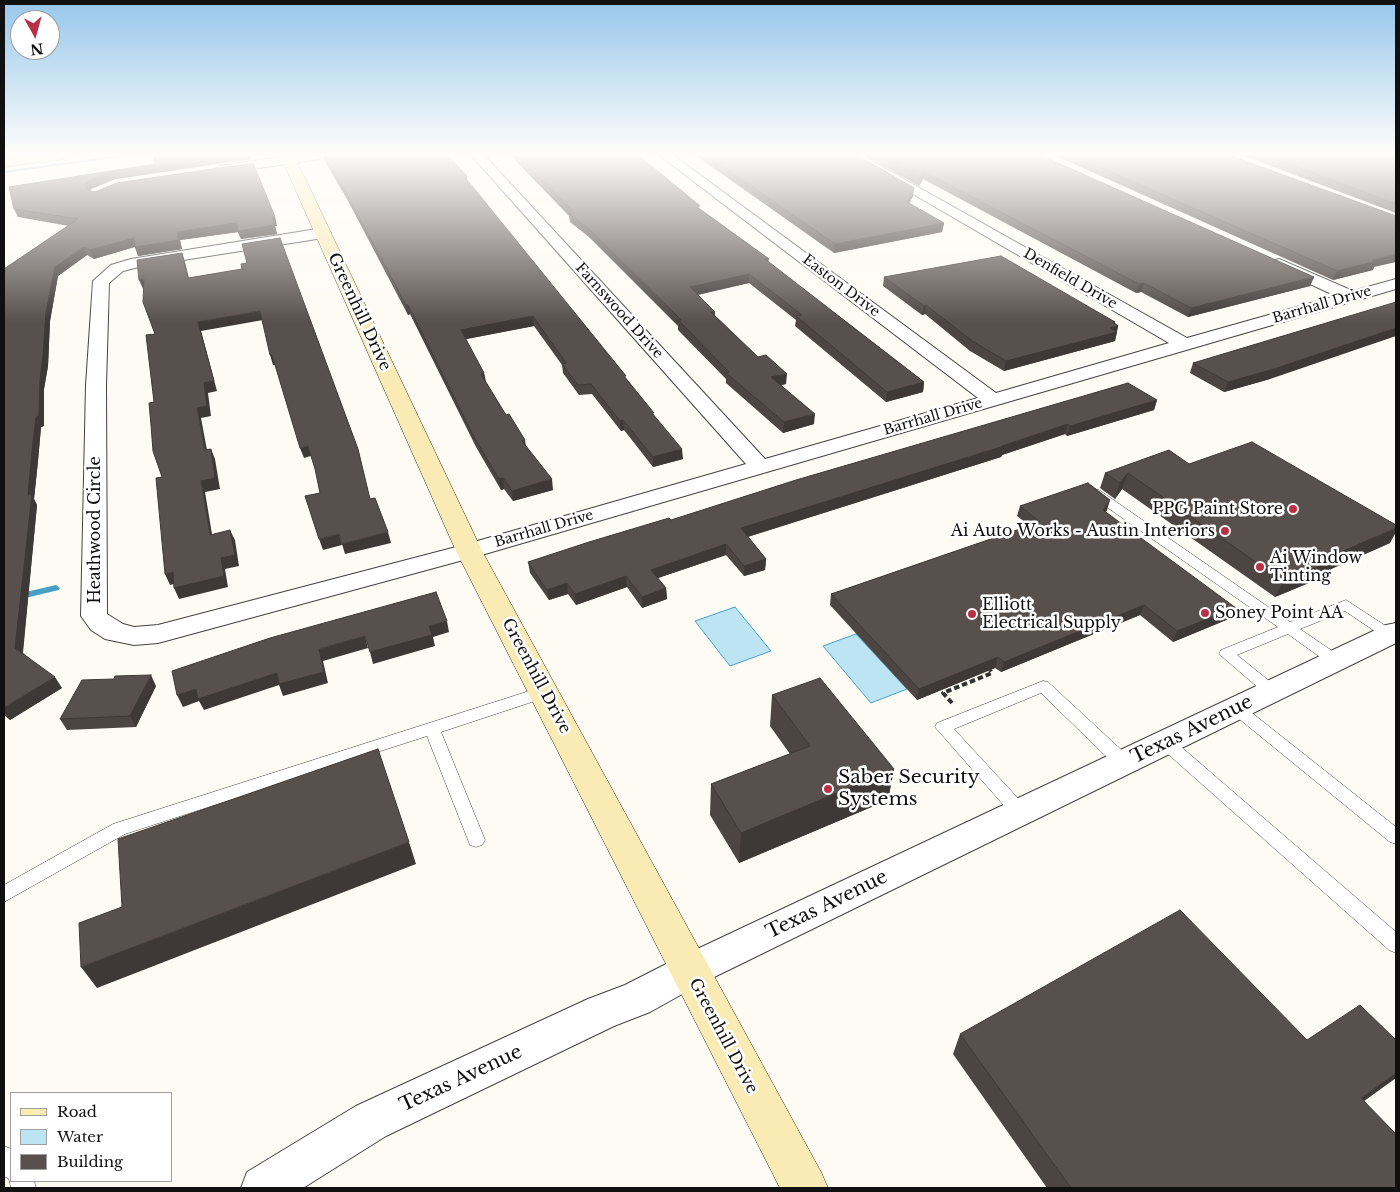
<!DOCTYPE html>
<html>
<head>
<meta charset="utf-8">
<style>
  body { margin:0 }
  #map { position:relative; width:1400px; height:1192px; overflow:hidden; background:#fefbf4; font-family:"Libre Baskerville",serif }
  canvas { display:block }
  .frame { position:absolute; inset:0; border:5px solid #101010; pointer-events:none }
  .legend { position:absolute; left:10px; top:1092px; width:162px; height:90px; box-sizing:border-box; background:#fff; border:1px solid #9f9f9f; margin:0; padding:6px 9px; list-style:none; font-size:15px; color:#101010 }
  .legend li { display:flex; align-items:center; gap:10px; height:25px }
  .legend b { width:25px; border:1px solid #9f9f9f }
  .north { position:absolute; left:10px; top:10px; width:50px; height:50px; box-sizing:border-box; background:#fff; border:1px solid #9f9f9f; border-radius:50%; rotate:173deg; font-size:14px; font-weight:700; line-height:20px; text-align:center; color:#101010 }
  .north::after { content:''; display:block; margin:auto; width:18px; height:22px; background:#b83045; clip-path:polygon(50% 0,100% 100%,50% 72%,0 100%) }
</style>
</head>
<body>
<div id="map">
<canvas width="1400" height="1192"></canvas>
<div class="frame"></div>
<ul class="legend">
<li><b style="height:6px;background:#faeab4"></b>Road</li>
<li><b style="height:14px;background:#bce4f3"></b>Water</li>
<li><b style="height:14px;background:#58504d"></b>Building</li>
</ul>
<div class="north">N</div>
</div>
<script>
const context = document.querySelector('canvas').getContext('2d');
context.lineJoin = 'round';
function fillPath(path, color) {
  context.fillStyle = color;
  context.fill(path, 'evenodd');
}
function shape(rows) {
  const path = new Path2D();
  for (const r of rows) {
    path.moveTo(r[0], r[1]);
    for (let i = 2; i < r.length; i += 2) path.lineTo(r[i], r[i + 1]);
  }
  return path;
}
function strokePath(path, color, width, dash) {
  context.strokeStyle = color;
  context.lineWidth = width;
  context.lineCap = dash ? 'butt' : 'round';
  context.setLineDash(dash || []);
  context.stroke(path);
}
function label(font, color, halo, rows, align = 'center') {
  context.font = font + ' "Libre Baskerville",serif';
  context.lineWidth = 5;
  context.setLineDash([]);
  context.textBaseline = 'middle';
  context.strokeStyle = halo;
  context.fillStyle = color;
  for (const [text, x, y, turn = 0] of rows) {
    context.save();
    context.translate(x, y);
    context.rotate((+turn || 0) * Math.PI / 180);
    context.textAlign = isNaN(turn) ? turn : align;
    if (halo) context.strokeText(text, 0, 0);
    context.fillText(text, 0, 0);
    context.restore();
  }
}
const water = shape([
  [735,607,771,651,730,666,695,621,735,607],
  [856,634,907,689,871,703,823,646,856,634]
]);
fillPath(water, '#bce4f3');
strokePath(water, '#48a0c5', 1);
fillPath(shape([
  [123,155,134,155,4,173,4,171,123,155],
  [56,585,60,588,59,590,4,603,4,597,56,585]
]), '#48a0c5');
const lane = shape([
  [1095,489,1099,490,1290,622,1346,600,1395,632,1396,637,1390,640,1385,638,1345,611,1300,629,1341,657,1343,661,1341,665,1336,666,1331,665,1288,634,1237,655,1278,688,1281,692,1278,696,1273,698,1268,696,1219,654,1221,650,1278,627,1091,496,1089,493,1091,490,1095,489],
  [1043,681,1048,682,1130,758,1132,763,1130,768,1124,769,1118,768,1041,693,954,729,1026,807,1029,812,1026,817,1020,819,1014,817,935,727,937,723,1043,681],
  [545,686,550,688,553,692,550,696,441,732,485,840,482,845,476,847,470,845,427,736,125,834,4,902,4,885,113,824,545,686],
  [1237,703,1242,705,1396,827,1396,844,1390,842,1232,713,1229,709,1232,705,1237,703],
  [1166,737,1172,739,1396,932,1396,953,1389,950,1160,747,1158,743,1160,739,1166,737],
  [4,1146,11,1149,11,1181,34,1181,36,1188,11,1188,9,1179,4,1176,4,1146]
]);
const street = shape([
  [293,155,325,155,319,159,220,174,213,170,220,166,293,155],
  [471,155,484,155,765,459,978,398,659,155,673,155,996,393,1169,343,846,155,861,155,1187,338,1336,296,1273,267,1271,264,1273,261,1279,259,1353,291,1396,279,1396,289,478,556,158,643,134,645,105,639,91,630,81,616,86,385,93,281,111,265,131,259,323,228,328,230,331,233,328,236,323,238,139,267,123,271,109,283,106,385,107,614,123,624,134,627,158,625,460,546,746,464,471,155],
  [1396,623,1396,643,702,983,650,1012,614,1026,386,1136,303,1188,241,1188,247,1172,356,1106,588,999,625,985,676,959,1386,625,1396,623]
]);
const secondary = shape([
  [34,155,72,155,65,159,4,167,4,159,34,155],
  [280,155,294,155,482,551,821,1172,828,1188,780,1188,456,551,280,155]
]);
strokePath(lane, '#434343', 1);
strokePath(street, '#434343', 2);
strokePath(secondary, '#323232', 1);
strokePath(shape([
  [952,703,943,693,992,673,990,670]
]), '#323232', 4, [5.5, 3]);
fillPath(lane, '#fff');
fillPath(street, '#fff');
fillPath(secondary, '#faeab4');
fillPath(shape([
  [323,155,447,155,467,176,467,180,626,379,654,416,683,459,653,467,624,430,621,431,592,394,579,395,563,373,562,365,534,326,465,339,484,373,486,382,506,415,525,440,526,446,553,490,513,501,504,489,501,490,476,447,410,314,408,315,348,201,323,158],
  [510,155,637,155,700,209,769,259,768,262,924,382,923,392,886,402,795,326,796,320,749,283,698,295,715,312,715,316,786,384,781,385,814,424,783,433,726,383,726,379,678,330,678,326,589,237,570,222,569,216],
  [695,155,857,155,913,196,909,203,944,223,942,232,834,253],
  [864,155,1040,155,1314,277,1310,286,1188,317,1141,292,1136,293,923,179,919,186],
  [1054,155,1229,155,1374,267,1373,270,1333,280],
  [1242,155,1396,155,1396,213],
  [251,159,115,179,91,189,90,191,275,217,277,226,275,226,277,234,241,239,238,232,180,240,182,249,138,256,135,247,94,259,87,255,58,276,50,321,48,366,44,389,44,426,41,427,38,461,34,499,37,505,23,653,62,688,10,720,4,715,4,269,69,226,18,217,14,209,9,187],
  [884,277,1115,322,1115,324,1118,326,1117,331,1117,332,1115,341,1004,371,970,351,925,314,922,315,883,286],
  [1193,363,1270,379,1224,392,1190,373],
  [1157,400,1154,410,1067,436,1065,434,1002,455,1001,457,748,537,766,559,765,570,744,576,726,555,658,578,666,588,667,599,642,608,627,587,576,605,568,594,549,600,530,573,528,562,671,520],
  [1189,464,1390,543,1331,569,1328,575,1275,597,1122,489,1115,499,1100,488,1105,473],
  [1020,506,1107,510,1106,512,1231,618,1173,642,1140,615,1001,672,995,668,917,700,830,605,831,594,1030,526,1017,516],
  [156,686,136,727,67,730,60,719],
  [772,695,894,769,888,800,739,863,710,815,711,784,790,754,770,726],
  [960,1034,1364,1101,1396,1188,1047,1188,953,1054]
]), '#4c4542');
fillPath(shape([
  [226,155,250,155,251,159,115,179,91,189,88,193,85,185,88,181,112,171],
  [924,172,923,179,919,186,920,178],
  [914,188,913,196,906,210,907,202],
  [275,217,277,226,275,226,277,234,241,239,238,232,180,240,182,249,138,256,135,247,177,232],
  [944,223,942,232,834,253,835,244],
  [134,238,137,246,94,259,90,250],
  [84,247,87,255,58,276,50,321,48,366,44,389,44,426,41,427,38,461,34,499,37,505,22,659,15,648,28,495,46,312,55,267],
  [182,253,185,262,191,287,188,278],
  [1396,254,1396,262,1374,267,1373,270,1333,280,1337,271,1372,260],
  [749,274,749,283,690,296,690,287],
  [1314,277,1310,286,1188,317,1191,308],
  [144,279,147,288,143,289,139,280],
  [1144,283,1141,292,1136,293,1139,284],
  [406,305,408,305,410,314,408,315],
  [926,305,925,314,922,315,924,306],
  [260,311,263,320,201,331,217,391,208,393,211,416,201,418,209,461,205,450,197,408,204,383,198,322],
  [533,316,534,326,462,340,461,330],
  [1113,322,1115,322,1114,327,1118,326,1115,341,1004,371,1006,361],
  [1396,328,1396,336,1270,379,1224,392,1228,382],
  [270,355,272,355,275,365,273,365],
  [484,373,486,383,481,374],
  [787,374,786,384,771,387,771,377],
  [924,382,923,392,886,402,887,392],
  [1157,400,1154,410,1067,436,1070,426],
  [815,414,814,424,783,433,784,422],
  [623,420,624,430,621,431,620,421],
  [1068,424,1065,434,1002,455,1001,457,740,539,741,528,1002,446],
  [308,446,311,456,304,458,300,448],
  [211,449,215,459,220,489,205,492,214,546,210,535,201,481],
  [682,449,683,459,653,467,653,457],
  [1128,473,1122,489,1115,499,1120,483],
  [503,478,504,489,501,490,499,479],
  [552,479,553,490,513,501,512,491],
  [1110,500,1107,510,1100,520,1103,510],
  [1396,528,1396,532,1390,543,1331,569,1328,575,1275,597,1283,581,1332,556],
  [230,530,235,540,239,566,225,569,228,587,179,599,174,588,221,558],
  [388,532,391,543,345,554,342,544],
  [339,534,342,545,323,550,319,539],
  [726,544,726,555,652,580,651,570],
  [766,559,765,570,744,576,744,566],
  [173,572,178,583,170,585,165,574],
  [626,576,627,587,576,605,575,594],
  [567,583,568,594,549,600,547,590],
  [666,588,667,599,642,608,642,597],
  [1144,605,1140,615,1001,672,1004,662],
  [1236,608,1231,618,1173,642,1177,631],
  [447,621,449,632,433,637,435,646,373,664,370,652,429,626],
  [365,636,368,648,323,661,328,683,283,696,279,685,204,710,199,701,183,707,177,695,196,689,277,673,319,649],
  [998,657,995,668,917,700,919,689],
  [151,675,156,686,136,727,130,716],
  [55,677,62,688,10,720,4,711,4,708],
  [894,769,888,800,739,863,741,833],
  [409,842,416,864,97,988,81,967],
  [1396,1073,1396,1078,1342,1117,1361,1098]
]), '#3e3836');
const building = shape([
  [153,155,226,155,112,171,88,181,85,185,87,190,95,192,117,183,253,163,275,217,272,218,275,225,238,231,236,223,177,232,179,240,135,247,134,238,90,250,84,247,55,267,46,312,43,356,40,379,39,416,36,417,32,451,28,495,32,494,15,648,55,677,4,708,4,269,78,219,14,209,9,187,155,164,153,155],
  [324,155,447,155,467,176,464,176,626,376,624,376,654,413,652,413,682,449,653,457,623,420,620,421,591,384,578,385,562,364,566,363,533,316,461,330,484,373,481,374,506,415,509,414,525,440,522,441,552,479,512,491,503,478,499,479,474,437,408,305,406,305,346,193,324,155],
  [516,155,637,155,659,172,700,206,697,207,769,259,765,259,924,382,887,392,796,316,802,315,749,274,690,287,715,312,711,312,758,357,766,355,787,374,771,377,815,414,784,422,726,373,729,372,678,320,681,320,588,228,569,214,575,213,516,155],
  [706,155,857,155,914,188,907,202,944,223,835,244,706,155],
  [879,155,1040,155,1314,277,1191,308,1144,283,1139,284,924,172,920,178,879,155],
  [1072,155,1229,155,1396,216,1396,254,1372,260,1377,261,1337,271,1072,155],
  [1265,155,1396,155,1396,204,1265,155],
  [280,238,358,449,370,499,375,498,388,532,342,544,339,534,319,539,305,496,320,493,315,469,308,446,300,448,272,355,270,355,260,311,198,322,214,381,204,383,207,406,197,408,205,450,211,449,215,478,201,481,210,535,230,530,235,555,221,558,224,576,174,588,173,572,165,574,156,478,162,477,153,451,151,425,149,403,154,402,146,335,155,334,143,302,144,279,139,280,137,260,182,253,188,278,242,269,241,264,247,263,242,244,280,238],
  [1001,256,1115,322,1113,322,1118,326,1110,328,1117,332,1006,361,972,341,926,305,924,306,884,277,1001,256],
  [1396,302,1396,328,1274,369,1228,382,1193,363,1396,302],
  [1128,383,1157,400,1070,426,1068,424,1002,446,1004,446,741,528,766,559,744,566,726,544,651,570,666,588,642,597,626,576,575,594,567,583,547,590,528,562,589,542,669,518,671,520,796,480,1128,383],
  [1252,442,1396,525,1396,528,1332,556,1337,559,1283,581,1128,473,1120,483,1105,473,1169,450,1189,464,1252,442],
  [1088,483,1110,500,1103,510,1236,608,1177,631,1144,605,1004,662,998,657,919,689,831,594,1040,522,1020,506,1088,483],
  [436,592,447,621,429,626,432,635,370,652,365,636,319,649,324,672,279,684,277,673,198,699,196,689,177,695,172,671,270,638,436,592],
  [151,675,130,716,60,719,82,680,114,679,115,676,151,675],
  [820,678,894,769,741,833,711,784,810,746,772,695,820,678],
  [378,749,409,842,81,967,79,923,122,907,118,839,378,749],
  [1180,910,1307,1040,1360,1005,1396,1040,1396,1073,1361,1098,1396,1134,1396,1188,1071,1188,960,1034,1180,910]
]);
fillPath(building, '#58504d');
strokePath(building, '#3e3836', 1);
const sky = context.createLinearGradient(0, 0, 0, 322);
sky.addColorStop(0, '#96c7ec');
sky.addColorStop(0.48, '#fffdfa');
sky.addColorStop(1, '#fffdfa00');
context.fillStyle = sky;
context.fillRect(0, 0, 1400, 322);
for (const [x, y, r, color] of [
  [1293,509,5,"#b83045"],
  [1225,531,5,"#b83045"],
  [1260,567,5,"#b83045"],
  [1205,613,5,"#b83045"],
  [972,614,5,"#b83045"],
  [828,789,5,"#b83045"]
]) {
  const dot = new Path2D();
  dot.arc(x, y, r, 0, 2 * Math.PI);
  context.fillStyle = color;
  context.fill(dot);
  strokePath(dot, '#fff', 2);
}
label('14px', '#101010', '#fff', [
  ["Denfield Drive",1070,279,30],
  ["Easton Drive",841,286,37],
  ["Barrhall Drive",1322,305,-16],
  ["Farnswood Drive",619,311,48],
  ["Barrhall Drive",933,417,-16],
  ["Barrhall Drive",544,529,-16]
]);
label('16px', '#101010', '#fff', [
  ["Greenhill Drive",359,312,65],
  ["Heathwood Circle",95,530,-90],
  ["Greenhill Drive",536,676,62],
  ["Greenhill Drive",723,1036,62]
]);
label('16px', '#101010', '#fff', [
  ["PPG Paint Store",1283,509,"right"],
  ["Ai Auto Works - Austin Interiors",1215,531,"right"],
  ["Ai Window",1270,558],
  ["Tinting",1270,576],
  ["Elliott",982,605],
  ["Electrical Supply",982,623],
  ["Soney Point AA",1215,613]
], 'left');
label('19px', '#101010', '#fff', [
  ["Texas Avenue",1192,730,-26],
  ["Texas Avenue",827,905,-26],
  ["Texas Avenue",461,1079,-25]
]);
label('19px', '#101010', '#fff', [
  ["Saber Security",838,778],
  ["Systems",838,800]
], 'left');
</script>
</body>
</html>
